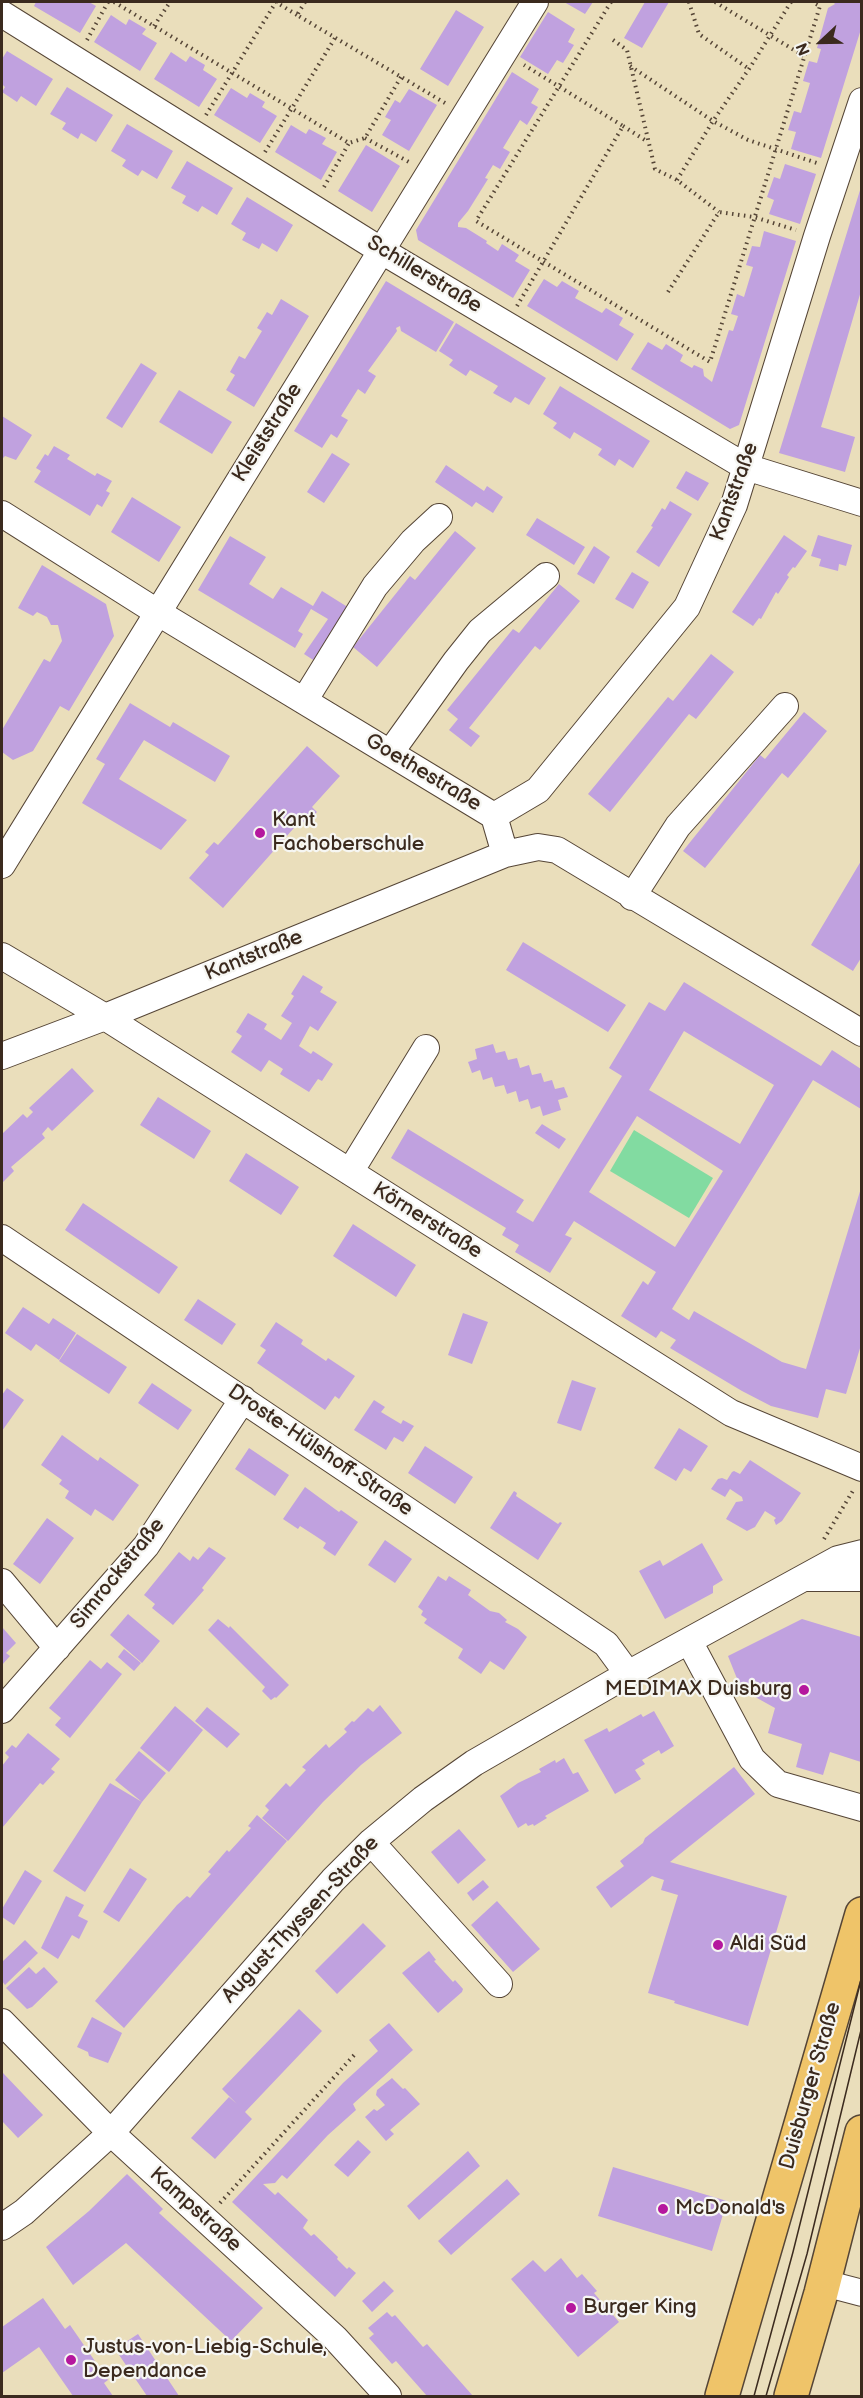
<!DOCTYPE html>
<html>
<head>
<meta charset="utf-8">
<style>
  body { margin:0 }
  #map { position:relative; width:863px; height:2398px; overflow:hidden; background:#eadebb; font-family:"Balsamiq Sans",sans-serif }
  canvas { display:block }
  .frame { position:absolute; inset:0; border:3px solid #3b2a1e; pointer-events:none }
  .north { position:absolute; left:791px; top:12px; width:60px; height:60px; -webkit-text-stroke:4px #f6f6f2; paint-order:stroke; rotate:248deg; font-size:16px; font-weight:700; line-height:24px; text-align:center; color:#3b2a1e }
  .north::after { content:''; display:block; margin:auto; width:21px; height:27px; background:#3b2a1e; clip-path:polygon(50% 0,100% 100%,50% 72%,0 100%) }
</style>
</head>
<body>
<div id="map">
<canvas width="863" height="2398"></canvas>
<div class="frame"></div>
<div class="north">N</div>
</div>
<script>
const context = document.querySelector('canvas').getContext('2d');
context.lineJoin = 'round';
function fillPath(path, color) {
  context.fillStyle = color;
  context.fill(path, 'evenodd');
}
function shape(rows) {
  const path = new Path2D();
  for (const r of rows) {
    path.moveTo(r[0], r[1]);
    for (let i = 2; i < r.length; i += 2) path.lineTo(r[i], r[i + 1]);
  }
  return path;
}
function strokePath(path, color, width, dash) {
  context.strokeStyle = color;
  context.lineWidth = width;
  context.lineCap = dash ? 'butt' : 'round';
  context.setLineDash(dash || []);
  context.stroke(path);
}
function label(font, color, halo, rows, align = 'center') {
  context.font = font + ' "Balsamiq Sans",sans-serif';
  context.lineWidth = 4.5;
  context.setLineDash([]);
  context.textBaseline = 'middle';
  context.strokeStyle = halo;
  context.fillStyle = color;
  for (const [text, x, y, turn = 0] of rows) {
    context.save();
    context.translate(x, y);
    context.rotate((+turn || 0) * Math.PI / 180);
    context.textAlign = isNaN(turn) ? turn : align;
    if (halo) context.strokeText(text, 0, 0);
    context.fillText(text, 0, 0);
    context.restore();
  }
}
fillPath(shape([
  [634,1130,713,1178,689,1218,610,1171]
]), '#82dba1');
fillPath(shape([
  [36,2,89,2,96,6,80,33,34,6],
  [564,2,593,2,585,14],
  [645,2,669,2,642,48,624,38],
  [833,2,861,2,861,29,821,158,791,149,796,132,788,130,794,111,801,113,810,83,803,81,809,61,817,63,821,49,817,48,828,8,835,4],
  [456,10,484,27,448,86,420,69],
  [548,12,575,29,568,42,574,45,563,63,557,60,548,74,520,57],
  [111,15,126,25,129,19,146,29,142,34,157,43,140,71,94,42],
  [7,51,53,79,36,106,21,96,17,102,2,92,5,87,2,84,2,59],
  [171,52,186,62,190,56,205,65,203,70,217,79,199,107,154,79],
  [512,72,539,89,531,103,538,107,527,125,520,120,503,148,510,152,500,169,493,165,485,178,488,179,468,211,458,223,458,227,466,228,487,241,486,243,498,251,502,244,519,255,515,261,530,270,513,298,418,240,416,230],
  [67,87,113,115,96,142,81,133,78,139,62,129,66,123,50,114],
  [231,88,247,98,250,93,265,102,262,107,277,116,260,143,214,115],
  [409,89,437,105,409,151,382,135,391,120,385,117,395,100,400,103],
  [127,124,173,151,157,179,142,170,138,176,122,166,126,160,111,151],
  [291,125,306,134,309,129,326,138,322,144,337,152,321,180,275,152],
  [366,145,400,166,372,212,338,191],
  [187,161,233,188,217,215,202,206,198,212,182,203,186,196,171,188],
  [785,164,816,174,800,224,769,214,774,200,767,197,774,177,780,179],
  [861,187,861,291,821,427,855,437,845,472,779,453],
  [247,197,293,225,277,252,262,243,259,249,242,240,246,233,231,224],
  [764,231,796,241,739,425,730,429,631,369,648,342,662,350,666,344,683,355,680,361,692,368,694,365,703,369,704,376,712,382,729,330,733,331,738,316,731,314,737,294,744,297,753,267,746,265,752,246,760,247],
  [544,279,557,287,562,281,579,291,575,298,602,313,606,308,623,318,619,325,634,334,617,361,527,306],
  [386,281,454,322,436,352,401,331,400,326,396,328,397,331,368,371,376,376,365,394,358,389,341,416,348,420,337,438,331,434,322,448,294,431],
  [281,299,309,316,254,407,226,390,235,375,230,372,239,356,245,359,262,331,257,328,267,312,272,315],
  [456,323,546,378,529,405,515,397,511,403,493,393,498,386,470,370,466,376,449,365,453,360,439,351],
  [141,363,157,373,122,428,106,418],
  [560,386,650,441,633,468,619,459,615,466,598,455,602,449,574,432,570,439,553,428,557,423,543,414],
  [179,390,232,422,212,454,159,422],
  [2,416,32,435,16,460,5,456,2,459],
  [54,446,70,455,67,459,95,476,97,473,112,481,106,491,110,493,102,507,97,504,90,516,34,482,41,471,36,468,45,454,48,456],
  [332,453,350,464,324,503,307,492],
  [446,465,484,491,487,486,503,497,493,513,476,502,472,507,435,482],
  [686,471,709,483,698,501,676,488],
  [132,497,181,527,159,562,111,532],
  [670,501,692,514,659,567,636,552,653,527,651,526,662,508,665,510],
  [537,518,585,547,574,565,526,535],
  [455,531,476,548,377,667,353,647,410,576,415,580],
  [784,535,807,551,795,568,793,567,787,575,789,577,778,594,776,592,761,619,759,618,753,626,732,612],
  [818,535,852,545,846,566,839,564,838,571,819,566,821,559,811,556],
  [230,536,266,557,249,584,273,599,281,587,313,606,322,591,354,611,321,665,304,654,328,619,311,609,298,631,303,634,295,648,198,590],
  [594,546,610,557,594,584,577,574],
  [42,565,106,604,114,636,69,711,60,706,33,751,13,760,2,752,2,730,44,659,50,662,62,641,58,625,51,625,47,617,37,612,33,616,18,608],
  [632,572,649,582,633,609,615,599],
  [559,584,580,601,540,650,535,646,469,728,480,736,471,747,449,730,458,719,447,710,513,629,519,633],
  [711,654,734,672,696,719,689,714,610,812,588,794,668,697,673,701],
  [130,703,170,727,173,722,230,756,215,782,144,740,119,779,187,820,161,850,82,803,105,764,96,759],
  [804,712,827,731,788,778,782,773,705,868,683,851,760,755,765,759],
  [307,746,340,776,312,807,317,812,306,824,301,820,223,908,189,878,209,855,205,852,214,842,218,845],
  [861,861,861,958,853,971,811,945],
  [523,942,626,1005,608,1032,506,970],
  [303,975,323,987,320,992,337,1002,318,1031,310,1026,299,1046,311,1054,313,1051,333,1064,322,1081,318,1079,309,1092,280,1074,283,1069,269,1060,261,1072,231,1052,242,1036,236,1032,248,1013,267,1024,264,1029,281,1040,292,1023,281,1016,294,996,291,994],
  [684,982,821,1066,832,1050,861,1069,861,1109,813,1080,672,1309,689,1320,694,1311,782,1362,806,1369,861,1188,861,1345,846,1394,826,1389,818,1418,771,1406,742,1391,670,1348,676,1340,661,1331,656,1338,621,1316,643,1281,648,1285,656,1272,574,1221,565,1235,572,1238,550,1273,515,1252,519,1245,502,1235,506,1228,391,1158,408,1129,524,1200,516,1212,533,1222,622,1076,609,1068,649,1002,665,1011],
  [684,1031,774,1085,740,1144,649,1090],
  [637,1116,723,1171,675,1247,589,1192],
  [493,1044,496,1053,505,1051,508,1060,517,1058,520,1068,529,1065,532,1075,541,1073,544,1082,552,1080,555,1089,564,1087,568,1097,558,1100,561,1110,543,1116,540,1106,531,1109,528,1099,519,1102,516,1091,507,1094,504,1085,495,1087,492,1077,483,1080,480,1070,472,1073,468,1062,477,1059,475,1049],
  [72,1068,94,1091,52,1131,48,1127,42,1134,45,1138,11,1167,14,1171,2,1183,2,1134,23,1114,27,1118,33,1112,29,1108],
  [158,1097,211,1131,194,1159,140,1125],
  [542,1124,566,1139,559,1149,535,1133],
  [246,1153,299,1187,281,1215,229,1181],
  [83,1203,178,1267,159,1294,65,1230],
  [353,1224,416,1265,396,1297,333,1256],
  [198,1299,236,1324,222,1345,184,1320],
  [23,1307,49,1324,53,1318,76,1333,59,1360,36,1344,31,1351,5,1333],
  [463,1313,488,1322,472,1364,448,1355],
  [276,1322,303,1340,301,1344,326,1361,328,1358,355,1376,339,1399,335,1396,325,1410,257,1363,266,1350,260,1346],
  [77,1334,127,1367,109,1394,59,1361],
  [572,1380,596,1388,581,1431,557,1423],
  [152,1383,192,1410,178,1430,138,1403],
  [7,1388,24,1400,2,1431,2,1395],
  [374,1400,385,1407,381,1412,401,1424,403,1420,414,1426,403,1442,394,1437,386,1450,354,1430],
  [679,1428,708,1446,691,1472,684,1468,676,1481,654,1468],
  [62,1435,98,1461,100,1457,139,1485,113,1521,95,1509,91,1516,65,1498,69,1491,59,1484,62,1480,41,1465],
  [425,1446,473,1477,455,1504,408,1473],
  [249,1448,289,1475,275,1496,235,1469],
  [750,1460,801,1493,782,1521,776,1525,774,1520,776,1518,765,1511,755,1527,747,1531,726,1519,736,1502,743,1501,742,1497,730,1489,725,1497,711,1489,718,1479,722,1478,727,1480,732,1472,734,1471,740,1474],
  [305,1487,339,1512,341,1510,358,1522,335,1556,323,1548,326,1543,314,1535,300,1526,298,1529,283,1519],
  [514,1491,517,1493,516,1496,558,1524,560,1522,562,1523,538,1560,490,1528],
  [47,1518,74,1538,40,1584,13,1564],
  [385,1540,412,1559,395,1583,368,1565],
  [702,1543,723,1580,713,1586,713,1593,665,1619,639,1571,660,1560,663,1566],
  [209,1547,226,1558,202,1588,204,1590,173,1625,152,1608,155,1604,144,1595,179,1552,190,1561,193,1556,198,1560],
  [438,1576,446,1581,449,1576,471,1590,468,1595,490,1611,499,1613,507,1620,505,1622,518,1629,527,1637,504,1670,490,1661,481,1674,458,1658,463,1649,424,1623,427,1619,421,1615,423,1611,418,1607],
  [128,1614,160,1641,142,1663,110,1635],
  [218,1619,229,1628,230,1626,289,1685,276,1698,275,1697,271,1700,262,1691,265,1687,208,1630],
  [802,1619,861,1637,861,1762,830,1752,823,1775,796,1767,802,1744,768,1733,775,1708,757,1698,738,1681,728,1656],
  [2,1627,16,1643,6,1653,10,1656,2,1665],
  [124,1649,141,1663,134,1671,118,1657],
  [90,1660,101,1669,107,1662,122,1674,70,1738,55,1725,61,1718,49,1708],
  [380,1705,402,1733,361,1765,323,1802,288,1841,262,1818,269,1810,265,1806,286,1783,290,1787,306,1770,302,1767,326,1744,329,1748,347,1732,344,1729,352,1721,354,1722,368,1708,373,1712],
  [175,1706,203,1730,169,1772,140,1748],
  [207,1707,240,1734,227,1748,195,1721],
  [654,1711,674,1746,661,1754,659,1750,642,1760,645,1764,635,1770,641,1779,615,1794,584,1740,607,1728,609,1732,641,1714,643,1717],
  [28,1733,60,1759,51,1769,55,1772,43,1785,40,1783,2,1828,2,1766,9,1757,5,1753,12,1745,16,1748],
  [139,1751,166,1773,142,1802,85,1892,53,1871,110,1783,142,1802,115,1780],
  [564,1758,573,1774,578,1772,589,1791,545,1816,547,1818,534,1826,533,1824,528,1826,526,1823,518,1828,500,1796,518,1783,541,1772,539,1769,555,1760,556,1763],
  [734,1767,755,1794,670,1862,787,1896,748,2026,674,2003,675,2001,648,1993,678,1895,661,1890,664,1880,652,1876,611,1908,596,1887,624,1866,620,1861,643,1843,645,1838],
  [257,1815,287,1841,124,2028,95,2001,177,1905,187,1896,190,1898,200,1886,211,1874,208,1872,227,1850,229,1852,251,1828,248,1826],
  [459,1829,486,1860,458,1884,431,1852],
  [130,1868,147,1879,119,1922,103,1912],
  [25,1870,42,1881,14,1925,2,1917,2,1909],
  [483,1880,489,1887,473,1901,467,1893],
  [66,1896,84,1905,78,1916,88,1921,79,1939,72,1935,58,1959,41,1948],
  [497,1901,540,1949,513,1972,471,1925],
  [363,1923,386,1946,337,1994,315,1971],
  [25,1940,38,1953,5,1985,2,1981,2,1962],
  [429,1951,436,1960,434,1961,453,1982,455,1980,463,1989,462,1992,438,2013,402,1973],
  [29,1967,36,1974,44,1967,58,1982,32,2007,27,2009,6,1988],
  [299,2009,322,2031,245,2112,252,2119,215,2159,191,2138,229,2097,237,2104,222,2089],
  [92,2017,122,2033,108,2063,89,2056,88,2052,77,2047],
  [389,2023,413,2050,353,2104,356,2110,328,2135,287,2179,282,2175,275,2183,263,2184,275,2195,278,2192,308,2220,303,2228,311,2236,314,2234,338,2257,337,2259,347,2269,349,2267,356,2273,335,2297,232,2202,343,2083,378,2051,369,2040],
  [3,2073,43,2115,18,2138,2,2121],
  [392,2078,403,2089,405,2088,420,2104,390,2130,394,2134,386,2141,365,2117,374,2109,377,2111,385,2105,376,2095,377,2090],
  [358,2140,371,2152,348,2177,334,2165],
  [468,2151,480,2166,419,2220,407,2206],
  [613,2167,727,2201,712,2251,598,2216],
  [127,2174,163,2209,159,2213,263,2308,231,2341,126,2243,73,2285,46,2247,89,2211],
  [507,2179,520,2194,451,2255,438,2241],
  [561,2258,577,2278,582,2274,597,2291,594,2293,619,2322,578,2357,511,2279,533,2260,545,2272],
  [384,2281,394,2291,372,2312,362,2301],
  [43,2298,65,2329,70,2325,108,2380,104,2383,113,2396,73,2396,39,2347,2,2373,2,2327],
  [387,2312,392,2317,395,2315,423,2347,427,2344,473,2396,427,2396,396,2361,392,2364,369,2338,374,2334,368,2328],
  [138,2334,179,2396,147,2396,115,2349]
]), '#c0a1df');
const minor = shape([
  [2,14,382,251,746,467,862,503],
  [2,514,157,612,494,816,505,854],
  [304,701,375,586,413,541,439,517],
  [390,753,456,661,480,631,546,576],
  [494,816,538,790,687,607,734,505,817,236,862,101],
  [2,865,535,2],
  [632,897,678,826,785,706],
  [2,956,105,1017,731,1413,862,1468],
  [2,1056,105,1017,505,854,538,847,557,850,862,1033],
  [350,1172,426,1048],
  [2,1238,606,1644,628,1674],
  [805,1578,862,1578],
  [2,1582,57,1648],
  [689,1641,752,1759,778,1784,862,1808],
  [2,1710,146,1546,243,1399],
  [371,1842,499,1984],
  [2,2022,111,2133,335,2338,388,2396],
  [2,2227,24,2212,111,2133,333,1880,371,1842,423,1799,474,1763,628,1674,838,1559,862,1553],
  [824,2283,862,2293]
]);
const major = shape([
  [722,2396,862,1914],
  [791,2396,821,2293,862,2132]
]);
strokePath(minor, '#554536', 28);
strokePath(major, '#554536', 36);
strokePath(shape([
  [114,2,349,143,365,138,401,77],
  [305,2,297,15,445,103],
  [611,2,476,221,710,362,820,6,812,2],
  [689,2,699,34,749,69],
  [715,2,804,56],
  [154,26,170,2],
  [87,40,108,2],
  [613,40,627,50,655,169,677,180,719,212],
  [630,66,713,121,748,140,817,163],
  [206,115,276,2,297,15],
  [623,126,648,142],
  [365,138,409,162],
  [265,152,335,38],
  [677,180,713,121,749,69,791,2],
  [324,187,349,143],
  [668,292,719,212,754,217,796,230],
  [517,306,623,126,524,65],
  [824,1539,854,1489],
  [220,2203,356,2053]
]), '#554536', 4, [1.5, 4.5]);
strokePath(minor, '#fff', 26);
strokePath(major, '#efc469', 33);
strokePath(shape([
  [754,2396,793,2252,862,1976],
  [766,2396,807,2254,862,2026]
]), '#3b2a1e', 1.5);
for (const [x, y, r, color] of [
  [260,833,6,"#b5179e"],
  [804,1690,6,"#b5179e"],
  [718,1945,6,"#b5179e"],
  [663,2209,6,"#b5179e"],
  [571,2308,6,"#b5179e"],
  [71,2360,6,"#b5179e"]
]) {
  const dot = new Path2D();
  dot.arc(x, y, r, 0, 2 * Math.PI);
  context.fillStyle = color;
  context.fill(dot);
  strokePath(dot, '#f6f6f2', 2);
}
label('21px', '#3b2a1e', '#f6f6f2', [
  ["Schillerstraße",424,275,31],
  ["Kleiststraße",268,433,-58],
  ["Kantstraße",735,492,-70],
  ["Goethestraße",423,773,31],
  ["Kantstraße",254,956,-22],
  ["Körnerstraße",427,1221,32],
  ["Droste-Hülshoff-Straße",320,1451,34],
  ["Simrockstraße",118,1574,-51],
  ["August-Thyssen-Straße",301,1920,-47],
  ["Duisburger Straße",811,2086,-74],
  ["Kampstraße",195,2210,42]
]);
label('21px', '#3b2a1e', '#f6f6f2', [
  ["Kant",272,821],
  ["Fachoberschule",272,845],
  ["MEDIMAX Duisburg",792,1690,"right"],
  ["Aldi Süd",730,1945],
  ["McDonald's",675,2209],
  ["Burger King",583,2308],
  ["Justus-von-Liebig-Schule,",83,2348],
  ["Dependance",83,2372]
], 'left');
</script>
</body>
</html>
